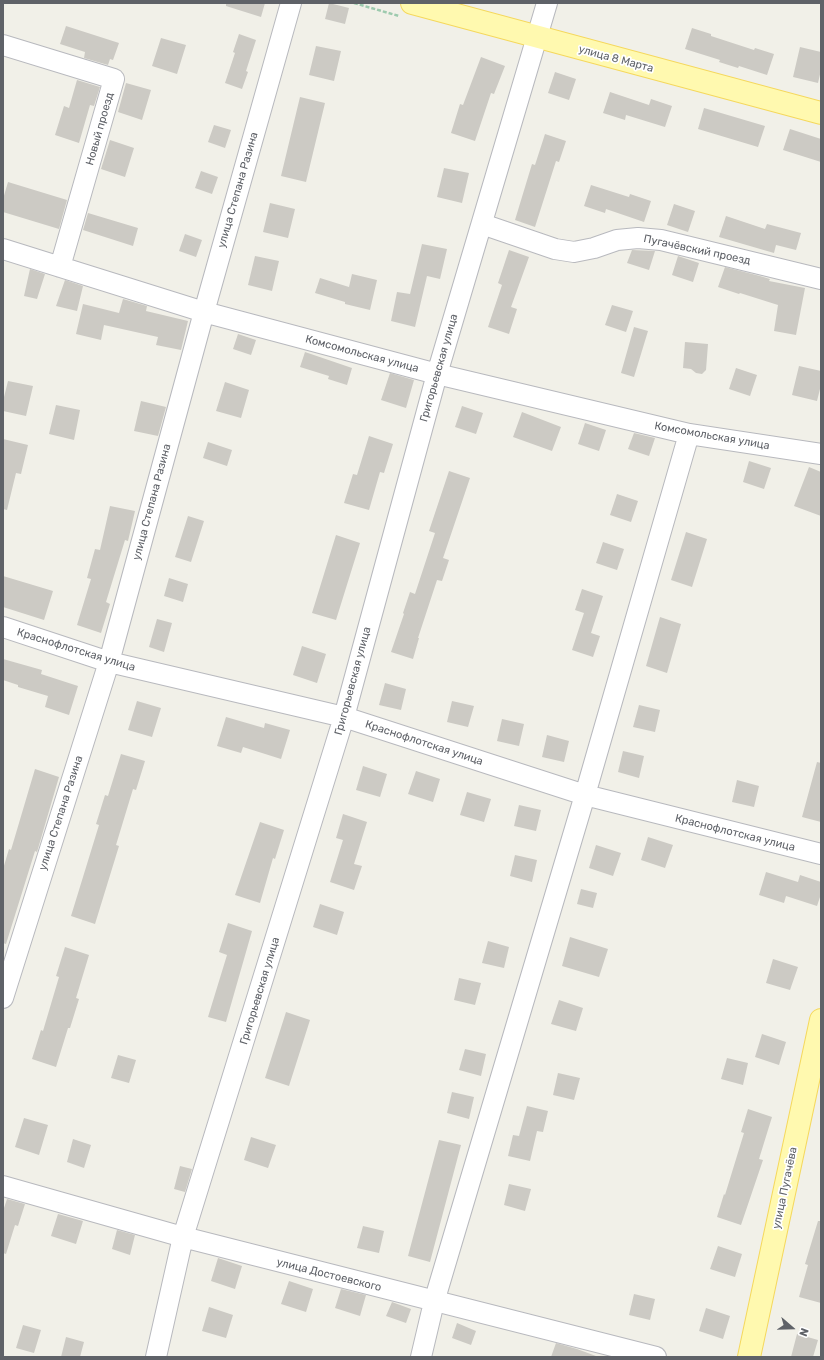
<!DOCTYPE html>
<html>
<head>
<meta charset="utf-8">
<style>
  body { margin:0 }
  #map { position:relative; width:824px; height:1360px; overflow:hidden; background:#f1f0e8; font-family:Rubik,sans-serif }
  canvas { display:block }
  .frame { position:absolute; inset:0; border:4px solid #5f6268; pointer-events:none }
  .north { position:absolute; left:772px; top:1308px; width:40px; height:40px; -webkit-text-stroke:3px #fff; paint-order:stroke; rotate:110deg; font-size:11px; font-weight:700; line-height:16px; text-align:center; color:#5f6268 }
  .north::after { content:''; display:block; margin:auto; width:14px; height:18px; background:#5f6268; clip-path:polygon(50% 0,100% 100%,50% 72%,0 100%) }
</style>
</head>
<body>
<div id="map">
<canvas width="824" height="1360"></canvas>
<div class="frame"></div>
<div class="north">N</div>
</div>
<script>
const context = document.querySelector('canvas').getContext('2d');
context.lineJoin = 'round';
function fillPath(path, color) {
  context.fillStyle = color;
  context.fill(path, 'evenodd');
}
function shape(rows) {
  const path = new Path2D();
  for (const r of rows) {
    path.moveTo(r[0], r[1]);
    for (let i = 2; i < r.length; i += 2) path.lineTo(r[i], r[i + 1]);
  }
  return path;
}
function strokePath(path, color, width, dash) {
  context.strokeStyle = color;
  context.lineWidth = width;
  context.lineCap = dash ? 'butt' : 'round';
  context.setLineDash(dash || []);
  context.stroke(path);
}
function label(font, color, halo, rows, align = 'center') {
  context.font = font + ' Rubik,sans-serif';
  context.lineWidth = 3.5;
  context.setLineDash([]);
  context.textBaseline = 'middle';
  context.strokeStyle = halo;
  context.fillStyle = color;
  for (const [text, x, y, turn = 0] of rows) {
    context.save();
    context.translate(x, y);
    context.rotate((+turn || 0) * Math.PI / 180);
    context.textAlign = isNaN(turn) ? turn : align;
    if (halo) context.strokeText(text, 0, 0);
    context.fillText(text, 0, 0);
    context.restore();
  }
}
fillPath(shape([
  [226,3,265,3,261,17,226,6],
  [329,3,349,8,345,24,325,19],
  [66,26,119,43,113,60,110,59,108,65,84,58,85,52,60,44],
  [692,28,711,34,711,36,754,50,755,48,774,54,767,75,739,66,738,68,719,62,720,60,685,49],
  [239,34,256,40,246,71,248,72,242,89,225,83,235,53,233,52],
  [161,38,186,45,177,74,152,66],
  [316,46,341,51,334,81,309,75],
  [800,47,821,52,821,70,818,83,793,77],
  [481,57,505,66,494,94,491,93,475,141,451,133,460,104,463,105],
  [555,72,576,79,569,100,548,93],
  [77,80,100,87,94,106,90,105,79,143,55,135,64,106,69,108],
  [126,83,151,90,142,120,118,112],
  [610,92,649,105,651,99,672,106,665,127,626,115,625,120,603,113],
  [300,97,325,103,306,182,281,176],
  [704,108,765,126,758,147,698,129],
  [214,125,231,130,225,148,208,142],
  [790,129,821,139,821,162,783,150],
  [545,134,566,141,559,162,556,161,535,227,515,220,532,164,535,165],
  [110,140,134,148,125,177,101,169],
  [444,168,469,173,462,203,437,197],
  [201,171,218,177,212,194,195,188],
  [8,182,67,200,59,229,3,212,3,199],
  [591,185,629,197,630,194,651,201,644,222,606,209,605,213,584,206],
  [270,203,295,209,288,238,263,232],
  [674,204,695,211,688,232,667,225],
  [88,213,138,228,133,246,83,230],
  [726,216,765,229,767,224,801,233,796,250,776,245,774,253,719,237],
  [185,234,202,240,196,257,179,251],
  [422,244,447,249,440,279,427,276,415,327,391,321,397,292,410,294],
  [509,250,529,257,511,307,517,309,509,334,488,327,502,285,498,283],
  [632,250,655,251,649,270,627,263],
  [255,256,279,261,272,291,248,285],
  [678,256,699,263,693,282,672,275],
  [725,267,760,276,770,279,769,281,805,288,796,335,774,331,778,305,740,293,739,294,718,287],
  [30,269,45,274,37,299,24,296],
  [352,274,377,280,370,310,345,304,345,302,315,293,320,278,349,287],
  [65,280,83,286,77,311,56,306],
  [123,299,147,306,146,311,188,321,181,350,156,345,158,337,104,325,101,340,76,334,83,304,119,313],
  [612,305,633,311,626,332,605,325],
  [634,327,648,331,634,377,621,373],
  [238,334,256,340,251,355,233,349],
  [685,342,708,344,706,370,702,374,696,373,691,369,683,368],
  [305,352,352,368,347,385,328,379,329,376,300,367],
  [799,366,821,371,821,385,817,401,792,395],
  [736,368,757,375,750,396,729,389],
  [390,373,414,380,406,408,381,400],
  [8,381,33,386,26,416,3,411,3,401],
  [225,382,249,390,241,418,216,411],
  [141,401,166,407,158,436,134,431],
  [56,405,80,410,74,440,49,434],
  [462,406,483,413,476,434,455,427],
  [522,412,561,427,552,451,513,437],
  [585,423,606,430,599,451,578,444],
  [634,433,655,438,649,456,628,449],
  [369,436,393,444,384,473,380,472,369,510,344,503,353,474,357,475],
  [3,439,28,445,21,474,16,473,7,510,3,509],
  [208,442,232,450,227,466,203,458],
  [749,461,771,468,764,489,743,482],
  [809,467,821,472,821,516,794,506],
  [449,471,470,478,443,558,449,560,442,581,437,580,418,638,419,638,413,659,391,652,404,614,403,613,410,592,415,594,435,533,429,531],
  [617,494,638,501,631,522,610,515],
  [110,506,135,511,128,541,125,540,106,602,110,604,101,633,77,625,91,579,87,578,95,549,100,550],
  [188,516,204,521,191,562,175,557],
  [686,532,707,539,692,587,671,580],
  [336,535,360,543,336,620,312,613],
  [603,542,624,549,617,570,596,563],
  [3,576,53,591,44,620,3,607],
  [169,578,188,584,183,602,164,596],
  [582,589,603,596,591,633,600,636,593,657,572,650,584,613,575,610],
  [660,617,681,624,667,673,646,666],
  [157,619,172,623,164,652,149,647],
  [302,646,326,654,317,683,293,675],
  [3,659,42,670,41,674,78,686,69,715,45,707,48,696,18,687,18,685,3,680],
  [385,683,406,689,401,710,379,705],
  [137,701,161,708,152,737,128,730],
  [452,701,474,706,468,727,447,722],
  [639,705,660,710,655,732,633,727],
  [226,717,264,728,265,723,290,730,281,759,243,747,241,753,217,746],
  [502,719,524,724,519,746,497,741],
  [547,735,569,741,564,762,542,757],
  [623,751,644,756,639,778,618,772],
  [121,754,145,761,136,790,133,789,116,845,119,846,95,924,71,916,99,825,96,824,105,795,108,796],
  [817,762,821,763,821,822,802,817],
  [363,766,387,774,380,797,356,790],
  [35,769,59,777,37,852,35,851,6,944,3,943,3,869,9,849,11,850],
  [416,771,440,779,433,802,408,794],
  [737,780,759,786,754,807,732,802],
  [467,792,491,799,484,822,460,815],
  [519,805,541,810,536,831,514,826],
  [343,814,367,822,354,864,362,866,354,890,330,882,343,840,336,838],
  [260,822,284,830,275,859,273,858,260,903,235,895],
  [648,837,673,845,665,868,641,860],
  [596,845,621,853,613,876,589,868],
  [515,855,537,860,532,882,510,876],
  [766,872,798,882,800,875,821,882,821,894,817,906,786,896,784,903,759,895],
  [581,889,597,893,593,908,577,904],
  [320,904,344,912,337,935,313,927],
  [228,923,252,931,226,1022,208,1017,227,955,219,952],
  [570,937,608,949,599,977,562,966],
  [488,941,509,947,504,968,482,963],
  [65,947,89,955,76,998,79,999,70,1028,68,1028,56,1067,32,1059,41,1030,43,1031,59,977,56,976],
  [773,959,798,967,790,990,766,983],
  [459,978,481,983,475,1005,454,1000],
  [559,1000,583,1008,576,1031,551,1024],
  [286,1012,310,1020,289,1086,265,1078],
  [762,1034,786,1042,779,1065,755,1057],
  [465,1049,486,1054,481,1076,459,1070],
  [118,1055,136,1060,129,1083,111,1078],
  [727,1058,748,1063,743,1085,721,1079],
  [558,1073,580,1078,574,1100,553,1095],
  [452,1092,474,1097,469,1119,447,1113],
  [527,1106,548,1111,543,1132,537,1131,530,1161,508,1156,513,1135,519,1136],
  [748,1109,772,1117,759,1159,763,1160,741,1225,717,1217,724,1194,725,1195,744,1133,741,1132],
  [24,1118,48,1125,39,1155,15,1147],
  [251,1137,276,1145,268,1168,244,1160],
  [73,1139,91,1145,84,1168,67,1162],
  [439,1140,461,1145,430,1262,408,1256],
  [180,1166,192,1169,185,1192,174,1189],
  [509,1184,531,1189,525,1211,504,1205],
  [7,1199,25,1204,18,1226,15,1225,6,1254,3,1253,3,1211],
  [58,1214,83,1221,76,1244,51,1236],
  [818,1221,821,1221,821,1303,799,1297,808,1265,805,1264],
  [363,1226,384,1231,379,1253,357,1248],
  [117,1230,135,1235,130,1255,112,1249],
  [718,1246,742,1254,735,1277,710,1269],
  [218,1258,242,1266,235,1289,211,1281],
  [289,1281,313,1289,306,1312,281,1304],
  [341,1289,366,1295,360,1316,335,1308],
  [634,1294,655,1299,650,1320,629,1315],
  [392,1302,411,1309,406,1323,386,1316],
  [209,1307,233,1315,226,1338,202,1331],
  [706,1308,730,1316,723,1339,699,1331],
  [457,1323,476,1331,471,1345,452,1338],
  [23,1325,41,1330,34,1353,16,1348],
  [797,1334,818,1340,813,1357,791,1357],
  [66,1337,84,1342,80,1357,61,1357],
  [556,1343,577,1349,596,1356,595,1357,551,1357]
]), '#cccac4');
const minor = shape([
  [3,45,114,79,60,267],
  [482,224,555,249,574,252,594,248,617,240,638,238,661,240,821,279],
  [3,249,204,312,437,374,689,434,821,454],
  [3,627,109,662,344,717,585,795,821,854],
  [3,998,109,662,204,312,291,3],
  [3,1186,183,1237,656,1357],
  [156,1357,183,1237,344,717,437,374,547,3],
  [421,1357,434,1302,585,795,689,434]
]);
const major = shape([
  [412,3,821,113],
  [749,1357,821,1020]
]);
strokePath(minor, '#b8b9be', 22);
strokePath(major, '#f5d85d', 24);
strokePath(shape([
  [354,3,399,16]
]), '#9dcaae', 2.5, [4, 2]);
strokePath(minor, '#fff', 20);
strokePath(major, '#fff9af', 22);
label('11px', '#5f6268', '#fff', [
  ["улица 8 Марта",616,59,15],
  ["Новый проезд",100,129,-74],
  ["улица Степана Разина",238,190,-74],
  ["Пугачёвский проезд",697,250,12],
  ["Комсомольская улица",362,354,15],
  ["Григорьевская улица",439,368,-74],
  ["Комсомольская улица",712,436,10],
  ["улица Степана Разина",152,502,-75],
  ["Краснофлотская улица",76,650,17],
  ["Григорьевская улица",353,681,-75],
  ["Краснофлотская улица",424,743,18],
  ["улица Степана Разина",61,813,-72],
  ["Краснофлотская улица",735,833,14],
  ["Григорьевская улица",260,991,-73],
  ["улица Пугачёва",785,1188,-78],
  ["улица Достоевского",329,1275,14]
]);
</script>
</body>
</html>
